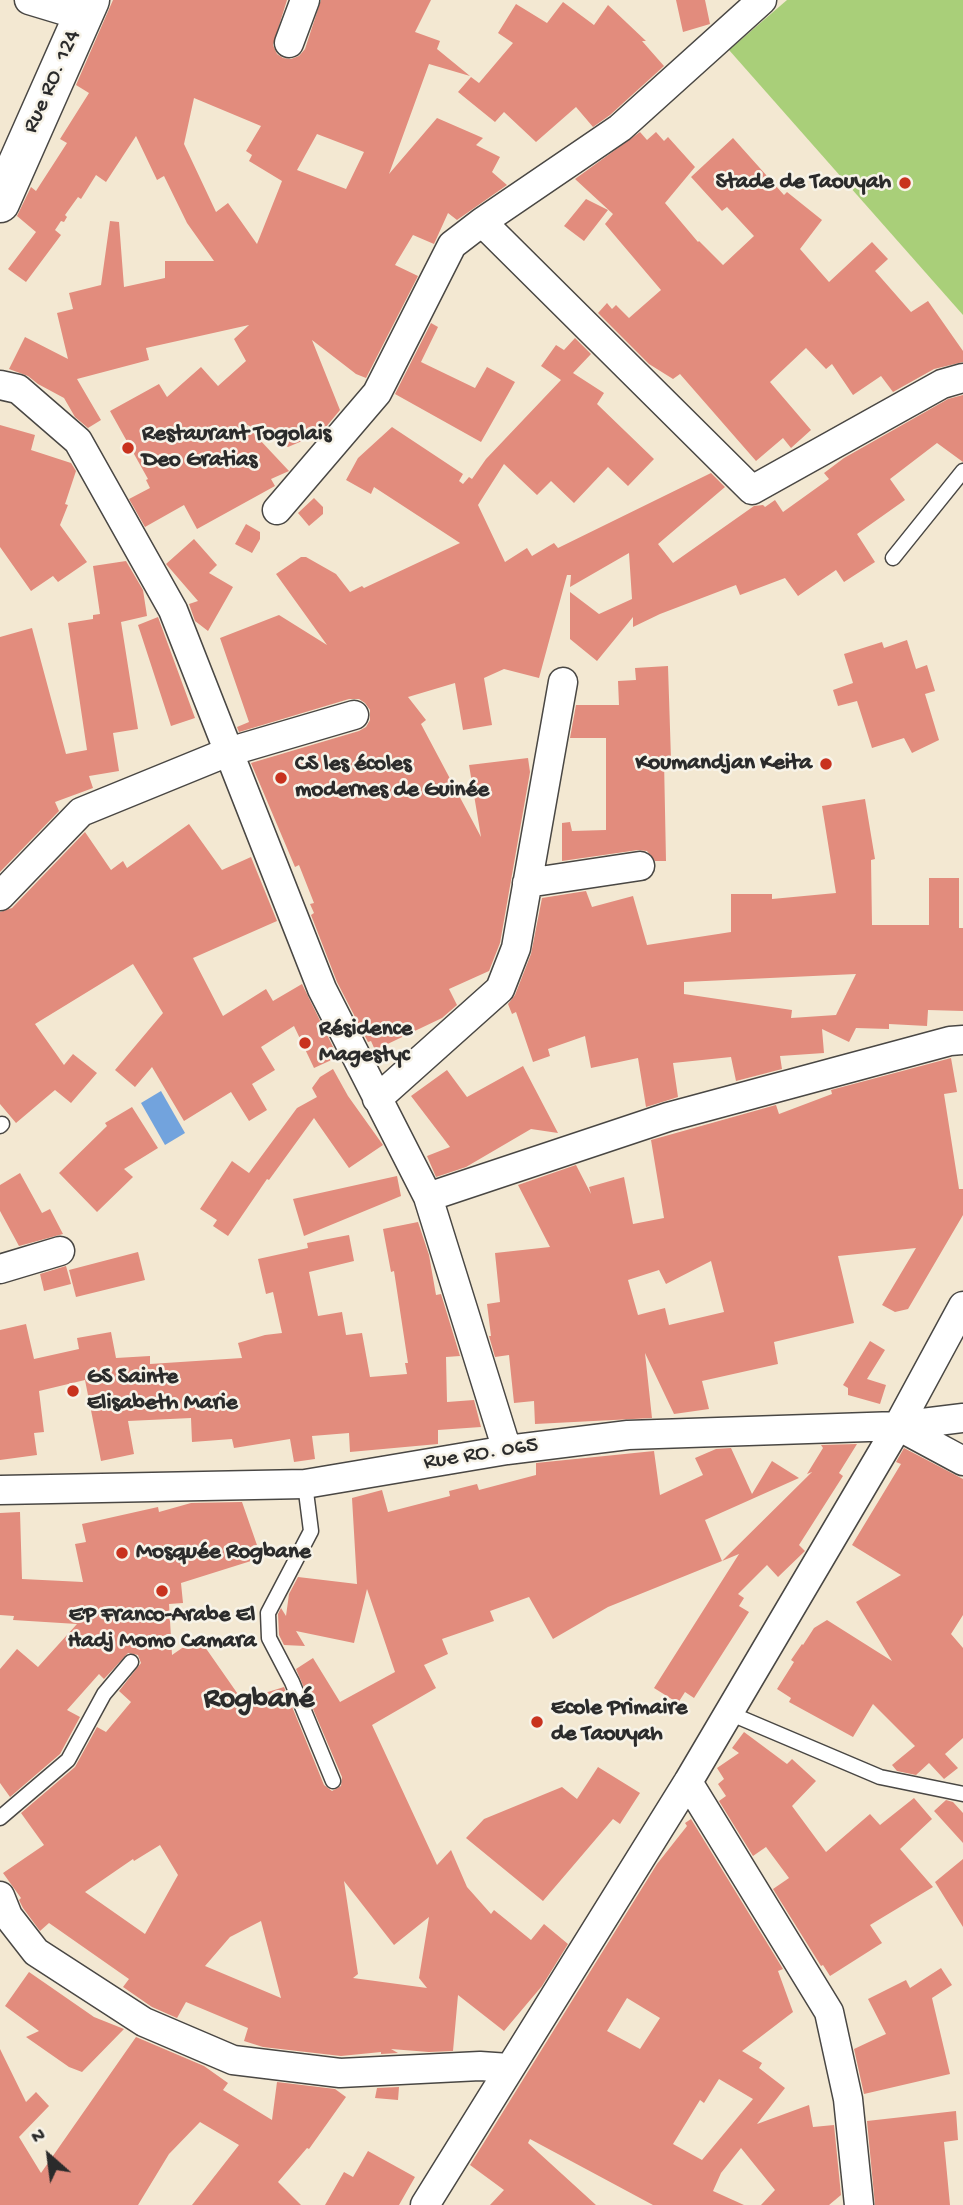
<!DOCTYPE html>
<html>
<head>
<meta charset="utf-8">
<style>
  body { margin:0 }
  #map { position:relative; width:963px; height:2205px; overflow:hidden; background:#f3e8d2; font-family:"Gochi Hand",sans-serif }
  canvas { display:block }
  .north { position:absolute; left:14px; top:2121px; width:70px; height:70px; -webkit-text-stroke:5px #f7f3e8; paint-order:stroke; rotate:332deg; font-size:19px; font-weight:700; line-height:28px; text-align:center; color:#2b2b2b }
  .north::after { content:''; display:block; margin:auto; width:24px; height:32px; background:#2b2b2b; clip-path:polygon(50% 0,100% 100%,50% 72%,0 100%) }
</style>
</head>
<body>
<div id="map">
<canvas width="963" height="2205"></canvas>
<div class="north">N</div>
</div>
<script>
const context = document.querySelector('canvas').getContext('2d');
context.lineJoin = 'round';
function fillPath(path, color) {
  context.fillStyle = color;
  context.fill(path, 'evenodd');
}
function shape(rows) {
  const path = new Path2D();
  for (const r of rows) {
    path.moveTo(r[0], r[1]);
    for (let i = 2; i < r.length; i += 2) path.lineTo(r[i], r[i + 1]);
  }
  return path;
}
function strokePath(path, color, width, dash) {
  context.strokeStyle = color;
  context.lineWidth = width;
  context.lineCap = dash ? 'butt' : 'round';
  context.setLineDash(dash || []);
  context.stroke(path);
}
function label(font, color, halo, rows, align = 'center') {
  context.font = font + ' "Gochi Hand",sans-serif';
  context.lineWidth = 5;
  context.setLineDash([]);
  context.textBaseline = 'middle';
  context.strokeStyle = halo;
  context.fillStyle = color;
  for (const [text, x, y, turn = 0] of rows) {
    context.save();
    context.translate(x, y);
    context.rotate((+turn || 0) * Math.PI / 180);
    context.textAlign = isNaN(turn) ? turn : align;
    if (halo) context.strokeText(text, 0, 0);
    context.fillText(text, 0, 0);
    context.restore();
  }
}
fillPath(shape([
  [787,0,963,0,963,315,729,50]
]), '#a9cf79');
fillPath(shape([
  [161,1091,185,1133,165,1145,141,1103]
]), '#72a3dd');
fillPath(shape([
  [113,0,287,0,273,45,277,54,283,58,291,59,299,56,305,49,321,0,431,0,415,32,440,41,437,49,470,76,429,64,389,174,437,118,483,138,476,145,500,157,492,172,507,185,457,220,448,213,434,244,413,235,395,265,418,276,366,378,356,374,312,340,340,410,321,433,288,447,244,423,289,471,271,479,275,486,197,529,184,505,145,527,129,499,150,488,146,480,148,479,110,411,159,384,167,397,201,367,218,386,246,361,234,339,249,325,146,348,149,360,77,379,101,420,88,428,75,417,64,398,38,384,28,376,9,369,25,337,68,359,57,313,73,309,69,293,101,285,110,221,119,222,124,287,165,278,165,261,214,261,187,223,164,176,157,180,136,136,106,182,96,175,81,199,78,197,65,215,67,217,64,222,61,221,55,230,61,235,26,282,8,269,36,232,17,216,31,187,36,191,67,143,60,139,89,93,76,85],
  [194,98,261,126,246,151,252,155,249,161,282,181,257,244,228,203,216,212,184,144],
  [317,134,364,152,346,189,297,170],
  [676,0,705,0,710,24,683,32],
  [563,2,594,25,608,5,646,41,642,41,664,66,610,115,593,127,576,107,536,142,504,112,495,122,458,92,471,77,479,83,513,43,498,33,516,4,547,23],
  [640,132,647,140,656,132,664,141,668,137,695,167,665,203,698,242,699,241,723,265,754,236,727,207,722,211,691,177,733,138,784,195,787,192,822,220,800,249,829,282,872,242,888,259,875,271,911,312,928,301,963,351,963,362,934,369,893,392,881,376,853,395,832,364,826,369,806,348,770,382,811,430,791,448,783,438,756,461,680,374,673,379,649,364,598,313,607,303,612,309,616,305,629,318,661,290,605,224,613,214,575,179],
  [586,199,608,210,584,241,564,226],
  [431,323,438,327,421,362,475,388,487,367,515,382,481,442,395,394],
  [575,338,591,354,573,373,604,393,597,404,654,459,628,486,608,467,574,503,551,481,537,495,504,464,478,505,505,562,527,548,532,556,554,543,558,548,711,473,725,487,658,544,673,563,754,506,763,505,765,507,775,500,783,512,829,479,824,473,844,458,948,399,963,395,963,462,937,443,890,479,905,500,857,534,875,562,844,582,836,570,798,596,785,578,740,595,736,585,660,614,633,627,633,617,597,661,570,639,570,592,599,614,632,599,629,553,570,587,571,575,567,575,539,678,504,669,484,678,492,725,463,730,455,683,408,697,426,720,421,724,481,837,469,765,528,758,530,772,500,943,489,971,449,989,457,1005,442,1018,375,1050,371,1041,368,1042,337,982,311,915,314,913,310,904,314,903,299,865,295,867,251,763,359,731,366,727,370,720,370,710,365,703,359,699,349,699,239,732,237,727,249,722,220,638,279,615,327,645,276,574,301,557,306,557,336,574,350,592,362,586,367,591,364,588,460,543,374,487,371,494,346,480,358,458,392,427,463,474,459,481,463,484,469,477,472,479,486,459,561,380,541,366,556,345,564,350],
  [0,425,35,435,31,450,71,463,76,471,65,504,68,505,60,525,87,562,58,582,53,576,31,591,0,547],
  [314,498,323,507,323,514,309,526,298,513],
  [246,524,260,532,260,539,252,553,235,544],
  [194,539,217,565,209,573,233,587,208,631,195,621,189,604,198,601,166,564],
  [126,561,143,590,147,616,121,622,138,729,113,733,119,771,89,776,93,788,55,802,59,811,0,872,0,637,32,628,66,754,87,750,68,623,93,619,93,615,100,614,93,566],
  [158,617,195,718,171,726,138,625],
  [907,640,916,669,927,665,935,691,925,694,939,740,912,753,904,738,872,748,857,701,838,706,833,690,853,683,844,654,882,642,884,648],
  [668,666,671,760,664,760,666,861,655,861,647,851,638,850,562,861,562,823,570,822,572,831,606,830,606,738,570,738,576,705,619,705,618,681,636,680,635,668],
  [865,799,875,859,871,860,872,925,929,925,929,878,959,878,959,928,963,928,963,1011,928,1010,927,1026,889,1024,889,1029,856,1028,849,1042,822,1029,824,1053,780,1056,782,1069,736,1081,731,1057,673,1063,678,1097,646,1107,638,1058,591,1068,585,1036,548,1049,550,1056,533,1062,516,1012,512,1014,508,1004,515,995,531,954,542,898,586,891,592,907,633,896,647,945,731,932,731,894,772,894,772,899,836,893,822,806],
  [856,974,836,1015,791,1018,792,1010,684,994,684,982],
  [189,824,222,870,251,857,277,921,193,958,223,1016,266,989,273,1001,302,984,338,1057,314,1068,294,1026,261,1047,275,1070,252,1084,267,1110,249,1121,231,1092,184,1121,152,1067,135,1087,115,1070,163,1013,133,964,35,1024,64,1065,73,1054,97,1073,71,1103,55,1090,16,1123,0,1104,0,912,12,908,85,832,111,870,123,861,127,868],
  [951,1058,957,1092,944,1094,959,1189,963,1189,963,1215,908,1309,895,1312,882,1305,916,1248,838,1256,854,1323,774,1342,778,1364,702,1381,709,1409,674,1414,645,1353,652,1418,535,1424,534,1401,514,1403,509,1355,495,1357,489,1336,491,1336,487,1304,500,1302,495,1253,550,1247,518,1185,576,1165,591,1194,589,1187,624,1177,633,1224,664,1218,651,1140,776,1105,779,1114,832,1094,831,1090],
  [711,1261,724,1312,669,1325,665,1308,638,1315,628,1280,659,1270,666,1284],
  [523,1066,558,1133,531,1129,466,1167,436,1177,427,1156,450,1147,411,1096,447,1070,467,1097],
  [333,1069,348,1096,383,1145,349,1168,314,1118,269,1180,267,1179,228,1236,213,1226,217,1220,200,1209,232,1161,249,1173,297,1108,317,1097,312,1088,320,1077],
  [132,1107,158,1148,124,1169,133,1177,97,1212,59,1173,107,1126,105,1123],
  [20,1173,42,1213,50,1209,63,1234,19,1246,0,1211,0,1185],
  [397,1176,401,1196,304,1236,293,1199],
  [418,1222,429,1255,436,1295,441,1294,460,1356,446,1357,447,1402,474,1400,481,1427,438,1430,438,1444,350,1452,349,1433,312,1436,315,1459,294,1462,290,1439,234,1448,232,1439,192,1442,191,1418,128,1421,134,1454,101,1461,85,1380,39,1391,44,1432,34,1433,37,1455,0,1460,0,1330,26,1324,34,1359,79,1349,77,1338,111,1332,116,1358,150,1356,150,1364,242,1358,238,1343,265,1335,282,1333,273,1292,266,1294,258,1259,308,1248,307,1243,349,1235,354,1261,309,1272,318,1316,342,1312,346,1335,362,1333,370,1377,407,1374,405,1363,408,1363,394,1271,391,1272,383,1229],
  [138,1252,145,1280,76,1297,69,1270],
  [66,1266,71,1284,44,1291,40,1274],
  [870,1341,885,1350,867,1379,886,1385,880,1404,848,1395,848,1388,843,1385],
  [857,1444,839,1473,843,1476,799,1545,805,1551,778,1577,767,1565,738,1594,744,1598,739,1606,749,1612,694,1698,685,1692,678,1703,654,1688,739,1554,722,1561,812,1472,807,1474,823,1448,821,1445],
  [731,1448,752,1494,772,1461,799,1478,705,1520,722,1561,608,1607,553,1639,529,1597,490,1611,494,1621,442,1639,448,1654,424,1665,436,1688,372,1725,437,1865,451,1850,467,1887,491,1914,494,1910,531,1940,544,1924,568,1944,542,1986,504,2031,458,1995,453,2051,429,2052,391,2049,398,2053,381,2054,381,2052,341,2056,263,2047,244,2041,248,2028,186,2002,177,2018,152,2007,123,1987,129,1979,49,1923,40,1931,23,1908,19,1900,21,1898,3,1873,44,1845,21,1813,75,1767,97,1727,106,1732,131,1702,119,1691,141,1663,138,1655,128,1653,104,1679,99,1674,67,1710,80,1717,60,1754,10,1797,0,1783,0,1669,17,1649,38,1667,77,1624,13,1620,14,1616,0,1615,0,1513,20,1512,22,1579,83,1582,75,1544,86,1542,82,1524,158,1507,159,1512,191,1503,242,1502,258,1548,248,1551,251,1561,181,1583,183,1603,169,1604,172,1655,198,1637,242,1700,284,1687,324,1785,332,1791,341,1786,342,1777,296,1669,313,1658,340,1702,395,1672,367,1589,354,1643,296,1631,305,1646,284,1645,279,1635,278,1614,281,1608,286,1616,289,1594,298,1577,357,1584,352,1498,382,1490,388,1512,450,1496,449,1491,477,1484,479,1490,536,1475,536,1463,654,1451,660,1495,703,1475,695,1458,716,1449],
  [160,1845,178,1875,145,1934,85,1892,133,1859,134,1861],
  [344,1881,394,1945,429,1917,419,1978,427,1988,353,1978,358,1974],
  [261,1921,281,1998,205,1966,230,1937],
  [904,1448,963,1479,963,1615,951,1634,963,1648,963,1738,945,1754,958,1768,944,1779,929,1763,916,1775,897,1771,892,1765,915,1746,873,1704,853,1737,789,1702,791,1698,777,1689,794,1662,791,1660,802,1644,803,1645,814,1628,827,1620,892,1661,856,1602,901,1575,852,1545,901,1464,896,1462],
  [744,1732,787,1764,792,1759,816,1781,792,1806,826,1852,870,1814,880,1825,914,1798,932,1819,900,1849,933,1887,870,1925,882,1943,830,1976,823,1965,821,1966,773,1889,789,1878,766,1847,753,1856,719,1801,726,1796,718,1784,724,1779,717,1768,739,1753,732,1748],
  [598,1767,640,1793,620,1824,613,1819,543,1901,466,1838,484,1819,562,1787,577,1799],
  [946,1800,953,1802,963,1813,963,1843,934,1811],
  [691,1819,783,1969,778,1971,793,2012,742,2051,762,2063,759,2068,785,2088,757,2124,809,2105,813,2127,834,2125,841,2195,829,2205,761,2205,775,2190,741,2148,721,2173,713,2191,744,2205,653,2205,530,2139,528,2143,596,2205,490,2205,504,2190,470,2165,657,1864,687,1826,685,1823],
  [627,1998,660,2018,640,2049,607,2031],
  [719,2079,753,2099,702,2160,673,2144,700,2100,704,2103],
  [963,1859,963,1927,935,1882],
  [941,1968,952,1985,932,1998,950,2074,864,2094,854,2049,886,2034,868,1999,906,1980,910,1988],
  [29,1972,94,2017,124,2029,82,2072,69,2067,26,2037,39,2031,5,2006],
  [136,2037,204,2066,228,2083,223,2090,272,2120,277,2082,335,2089,346,2097,309,2149,307,2148,278,2182,301,2205,192,2205,239,2145,200,2122,169,2154,138,2205,0,2205,0,2049,26,2102,36,2092,49,2106,19,2137,41,2173],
  [399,2087,398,2100,375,2098,377,2088],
  [956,2111,958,2140,944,2142,950,2205,875,2205,867,2121],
  [368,2151,415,2177,399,2205,325,2205,344,2172,353,2177]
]), '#e28c7d');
const lane = shape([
  [893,558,963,471],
  [0,1126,2,1124],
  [305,1484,311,1531,268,1613,269,1638,292,1682,333,1781],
  [729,1713,880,1777,963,1794],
  [0,1818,68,1760,104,1694,131,1662]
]);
const street = shape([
  [29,0,82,16],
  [762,0,620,128,482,222,752,490,942,384,963,378],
  [289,43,305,0],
  [0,385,18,389,78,441,173,610,322,989,428,1197,507,1450],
  [277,510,377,393,452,245,482,222],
  [527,883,640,866],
  [0,896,81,812,228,752,354,715],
  [377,1099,500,989,516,948,563,682],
  [428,1197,668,1117,950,1041,963,1040],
  [0,1269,60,1251],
  [898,1426,963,1461],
  [0,1490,305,1484,507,1450,628,1435,898,1426,963,1418],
  [688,1782,829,2012,848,2099,859,2205],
  [0,1896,8,1916,36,1952,144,2022,233,2060,340,2073,480,2066,509,2068],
  [425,2205,688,1782,898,1426,963,1306]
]);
const secondary = shape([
  [0,203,90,0]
]);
strokePath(lane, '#494744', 17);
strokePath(street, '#494744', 31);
strokePath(secondary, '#494744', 41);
strokePath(lane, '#fff', 14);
strokePath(street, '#fff', 28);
strokePath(secondary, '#fff', 38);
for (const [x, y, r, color] of [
  [905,183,7,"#c8321e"],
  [128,448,7,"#c8321e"],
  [826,764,7,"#c8321e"],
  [281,778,7,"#c8321e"],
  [305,1043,7,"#c8321e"],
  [73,1391,7,"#c8321e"],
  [122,1553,7,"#c8321e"],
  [162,1591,7,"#c8321e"],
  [537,1722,7,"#c8321e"]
]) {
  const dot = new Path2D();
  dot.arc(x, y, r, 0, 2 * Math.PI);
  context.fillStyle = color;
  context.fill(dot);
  strokePath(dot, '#f7f3e8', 2.5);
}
label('23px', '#2b2b2b', '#f7f3e8', [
  ["Rue RO. 124",53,82,-66],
  ["Rue RO. 065",481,1455,-9]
]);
label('bold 23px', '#2b2b2b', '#f7f3e8', [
  ["Stade de Taouyah",891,183,"right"],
  ["Restaurant Togolais",142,435],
  ["Deo Gratias",142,461],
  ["Koumandjan Keita",812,764,"right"],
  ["CS les écoles",295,765],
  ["modernes de Guinée",295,791],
  ["Résidence",319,1030],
  ["Magestyc",319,1056],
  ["GS Sainte",87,1378],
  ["Elisabeth Marie",87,1404],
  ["Mosquée Rogbane",136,1553],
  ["EP Franco-Arabe El",162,1616,"center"],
  ["Hadj Momo Camara",162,1642,"center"],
  ["Ecole Primaire",551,1709],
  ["de Taouyah",551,1735]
], 'left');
label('bold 30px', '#2b2b2b', '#f7f3e8', [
  ["Rogbané",259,1701]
]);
</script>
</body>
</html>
